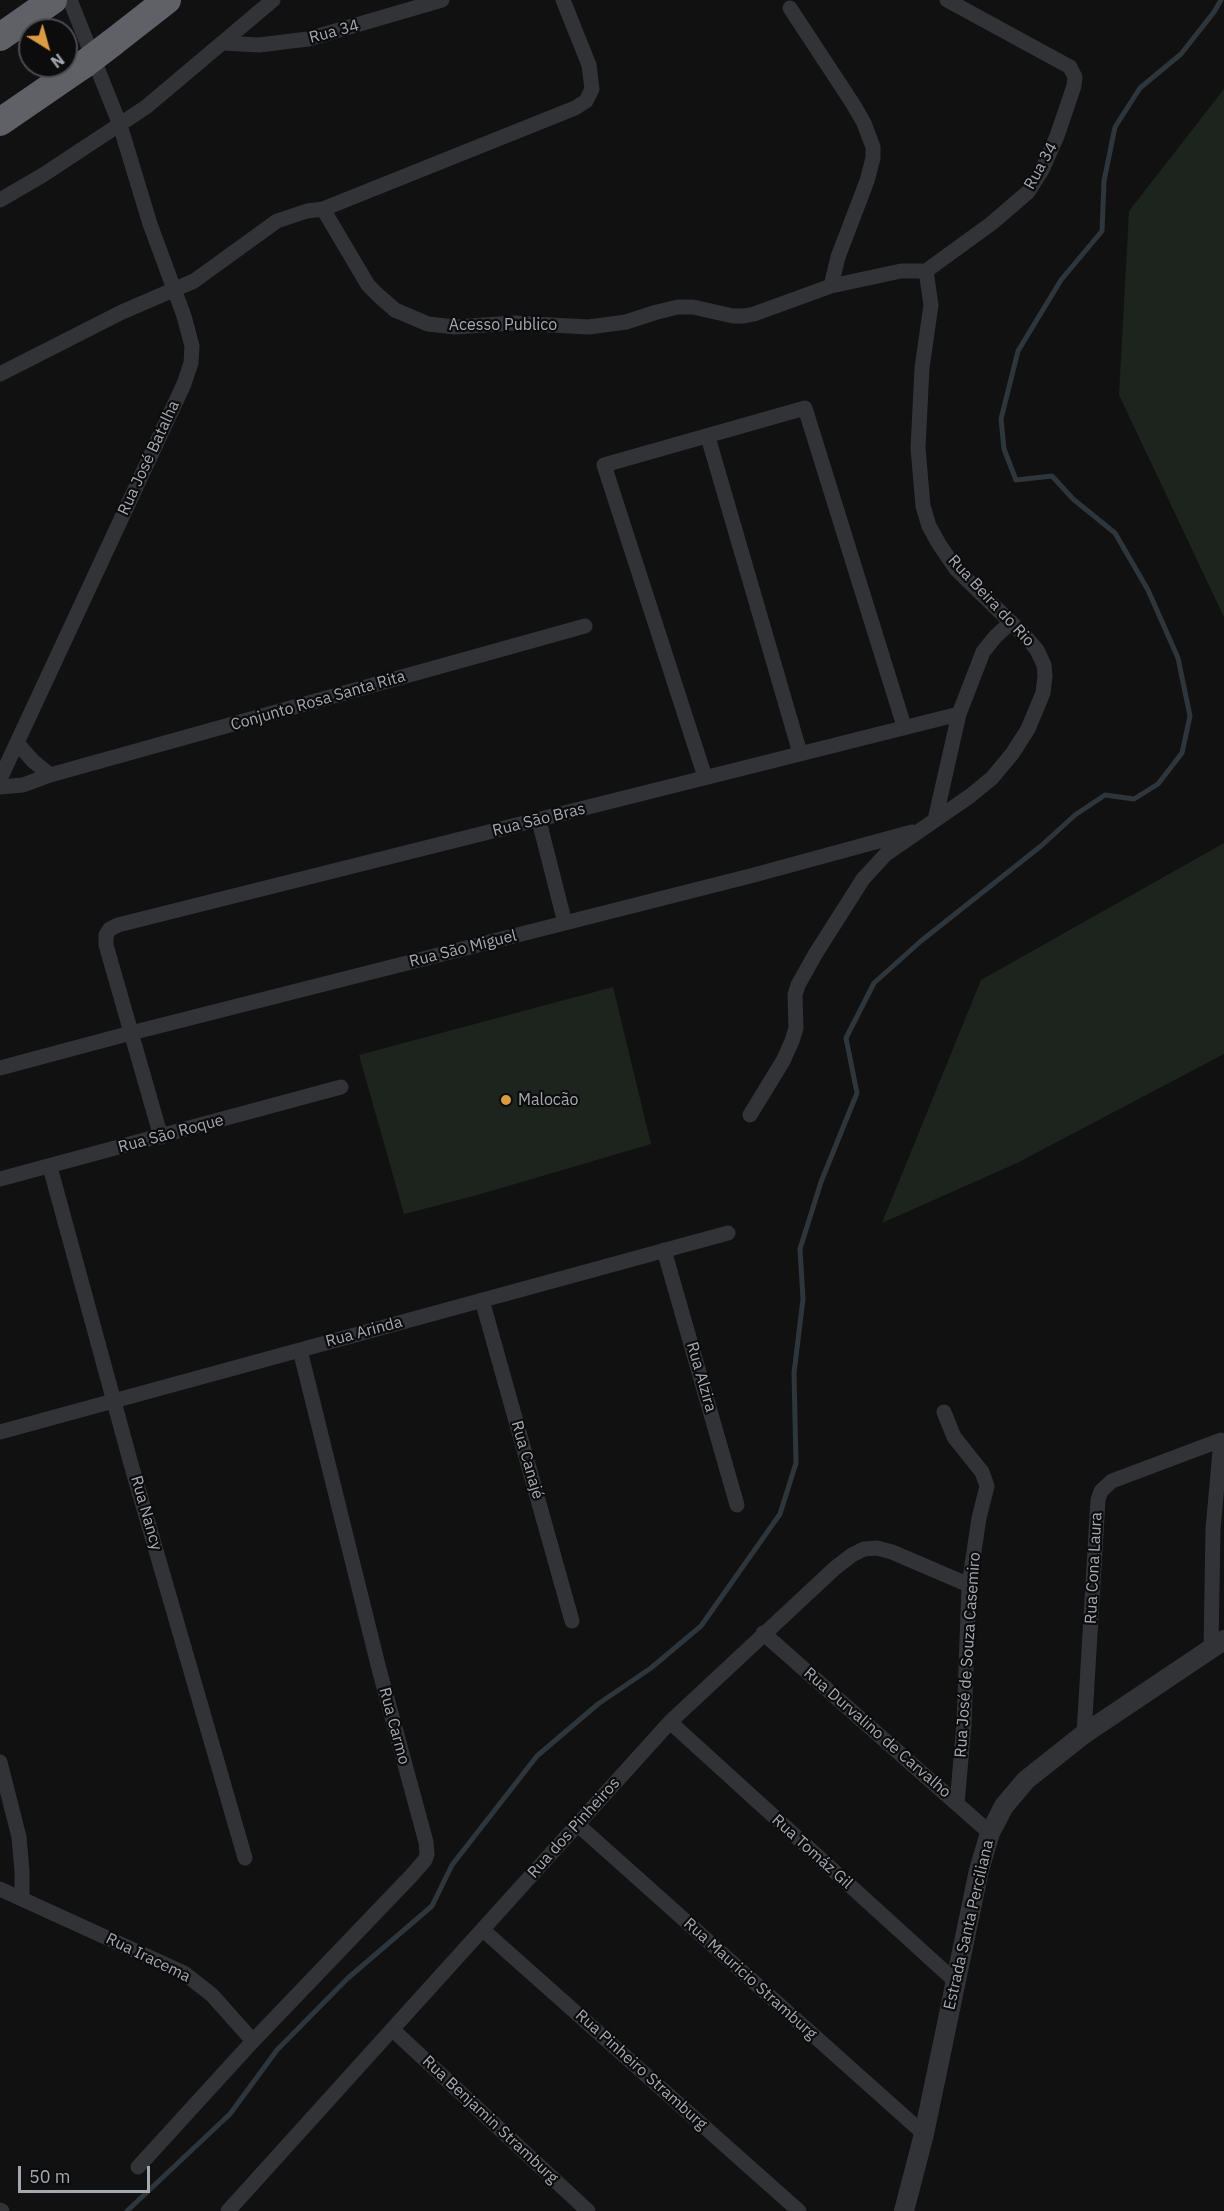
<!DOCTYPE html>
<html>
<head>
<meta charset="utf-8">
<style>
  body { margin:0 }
  #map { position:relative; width:1224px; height:2211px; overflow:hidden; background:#111112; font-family:"IBM Plex Sans",sans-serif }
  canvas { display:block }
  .north { position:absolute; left:18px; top:18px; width:60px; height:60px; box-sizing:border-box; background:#0c0c0d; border:2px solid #494b4f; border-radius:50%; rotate:143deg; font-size:16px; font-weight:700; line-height:24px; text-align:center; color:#a4a9b1 }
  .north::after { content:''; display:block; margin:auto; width:21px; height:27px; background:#db9b40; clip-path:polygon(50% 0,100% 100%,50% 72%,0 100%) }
  .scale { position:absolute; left:18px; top:2166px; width:132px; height:27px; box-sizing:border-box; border:3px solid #a4a9b1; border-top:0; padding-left:8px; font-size:18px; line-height:21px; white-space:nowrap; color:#a4a9b1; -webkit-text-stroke:4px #0c0c0d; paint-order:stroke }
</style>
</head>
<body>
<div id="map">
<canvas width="1224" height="2211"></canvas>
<div class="north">N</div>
<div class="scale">50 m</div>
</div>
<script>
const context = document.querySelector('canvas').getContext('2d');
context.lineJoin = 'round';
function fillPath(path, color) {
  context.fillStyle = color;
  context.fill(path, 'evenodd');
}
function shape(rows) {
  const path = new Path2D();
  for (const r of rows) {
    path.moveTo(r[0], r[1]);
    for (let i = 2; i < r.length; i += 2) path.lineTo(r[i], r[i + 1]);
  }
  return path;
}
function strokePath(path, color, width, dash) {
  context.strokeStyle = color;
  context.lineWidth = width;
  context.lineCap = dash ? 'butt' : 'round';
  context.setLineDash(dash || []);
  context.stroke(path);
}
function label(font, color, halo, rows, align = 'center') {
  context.font = font + ' "IBM Plex Sans",sans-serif';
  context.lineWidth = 4.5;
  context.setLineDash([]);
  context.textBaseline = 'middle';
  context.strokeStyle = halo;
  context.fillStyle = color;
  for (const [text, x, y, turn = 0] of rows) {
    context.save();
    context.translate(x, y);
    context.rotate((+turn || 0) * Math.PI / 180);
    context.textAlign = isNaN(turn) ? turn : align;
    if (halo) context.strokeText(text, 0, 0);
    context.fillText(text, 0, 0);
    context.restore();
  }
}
fillPath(shape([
  [1224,89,1224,617,1119,395,1129,211],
  [1224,843,1224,1054,1017,1163,882,1223,981,980],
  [613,987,651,1144,474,1196,404,1214,359,1055]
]), '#1d241e');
strokePath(shape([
  [127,2211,230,2114,277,2050,348,1978,432,1906,452,1865,537,1756,598,1704,651,1668,701,1626,780,1514,796,1463,794,1373,803,1299,800,1249,821,1182,857,1093,846,1038,874,983,921,941,1041,846,1075,815,1105,795,1134,799,1158,784,1182,753,1190,716,1178,658,1148,590,1115,533,1073,499,1052,476,1016,480,1004,449,1001,419,1018,351,1061,280,1102,231,1104,181,1115,127,1140,88,1181,54,1214,12,1221,0]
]), '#2e363b', 5);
strokePath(shape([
  [790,8,853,104,864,123,873,147,873,158,867,181,838,257,831,286,901,271,926,271],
  [222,43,259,45,308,39,442,0],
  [0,200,43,175,146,107,273,0],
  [323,209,368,285,379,296,395,310,428,324,455,327,514,323,589,327,626,322,657,312,678,307,693,307,733,316,744,316,754,314,831,286],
  [926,271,992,223,1028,192,1042,170,1057,136,1074,86,1075,77,1070,67,947,0],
  [0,374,122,312,194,281,277,221,307,211,323,209,575,108,586,101,592,89,589,65,563,0],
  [708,437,800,753],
  [17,743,33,761,50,775],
  [705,777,604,465,805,408,904,726],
  [0,779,184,384,191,363,192,346,184,316,150,224,120,125,70,0],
  [0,787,23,785,50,775,585,626],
  [935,820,959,714,983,652,995,637,1011,622],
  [539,821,565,923],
  [0,1068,131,1033,754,875,912,832],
  [750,1115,783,1061,792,1041,796,1028,795,995,798,985,816,953,863,879,886,854,970,796,992,778,1012,754,1028,729,1043,693,1045,676,1044,665,1037,650,1026,637,956,569,939,544,929,526,923,506,918,448,922,368,931,305,926,271],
  [161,1137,106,945,106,935,110,929,118,925,959,714],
  [50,1167,131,1464,245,1858],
  [0,1179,341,1087],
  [664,1250,737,1505],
  [482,1300,572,1621],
  [944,1412,954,1437,982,1472,987,1486,979,1518,969,1585,964,1724,957,1804],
  [0,1432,728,1233],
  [763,1633,990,1833],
  [670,1722,955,1981],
  [1084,1734,1098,1500,1101,1491,1112,1481,1221,1440,1213,1529,1211,1649],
  [0,1762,19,1837,22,1871,22,1899],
  [577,1824,924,2134],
  [0,1889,184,1973,212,1995,253,2041,138,2167],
  [483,1930,799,2211],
  [393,2030,588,2211],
  [253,2041,412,1875,425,1860,427,1854,426,1842,379,1669,300,1350],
  [0,2210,2,2211],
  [228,2211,670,1722,835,1568,852,1555,864,1549,877,1548,892,1552,969,1585]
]), '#323336', 15);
strokePath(shape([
  [904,2211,924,2134,979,1870,990,1833,1004,1806,1026,1780,1084,1734,1224,1640]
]), '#323336', 20);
strokePath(shape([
  [0,37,53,0],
  [112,43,167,0],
  [0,122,83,65]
]), '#5f6167', 28);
strokePath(shape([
  [83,65,112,43]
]), '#5f6167', 28);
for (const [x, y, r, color] of [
  [506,1100,6,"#db9b40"]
]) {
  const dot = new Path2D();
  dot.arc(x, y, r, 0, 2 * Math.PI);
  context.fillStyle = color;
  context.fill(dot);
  strokePath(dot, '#0c0c0d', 2);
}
label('16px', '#a4a9b1', '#0c0c0d', [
  ["Rua 34",334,32,-15],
  ["Rua 34",1041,166,-61],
  ["Acesso Publico",503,325],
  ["Rua José Batalha",149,458,-65],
  ["Rua Beira do Rio",991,601,47],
  ["Conjunto Rosa Santa Rita",318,701,-16],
  ["Rua São Bras",539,820,-14],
  ["Rua São Miguel",463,949,-14],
  ["Rua São Roque",171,1134,-15],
  ["Rua Arinda",364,1332,-15],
  ["Rua Alzira",701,1377,74],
  ["Rua Canajé",527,1460,74],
  ["Rua Nancy",146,1513,74],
  ["Rua Cona Laura",1094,1568,-87],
  ["Rua José de Souza Casemiro",968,1655,-86],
  ["Rua Carmo",394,1726,75],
  ["Rua Durvalino de Carvalho",877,1733,41],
  ["Rua dos Pinheiros",574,1828,-48],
  ["Rua Tomáz Gil",812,1852,42],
  ["Estrada Santa Perciliana",969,1925,-77],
  ["Rua Iracema",148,1958,26],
  ["Rua Mauricio Stramburg",750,1979,42],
  ["Rua Pinheiro Stramburg",641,2070,42],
  ["Rua Benjamin Stramburg",490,2120,43]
]);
label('16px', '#a4a9b1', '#0c0c0d', [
  ["Malocão",518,1100]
], 'left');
</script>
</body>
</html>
